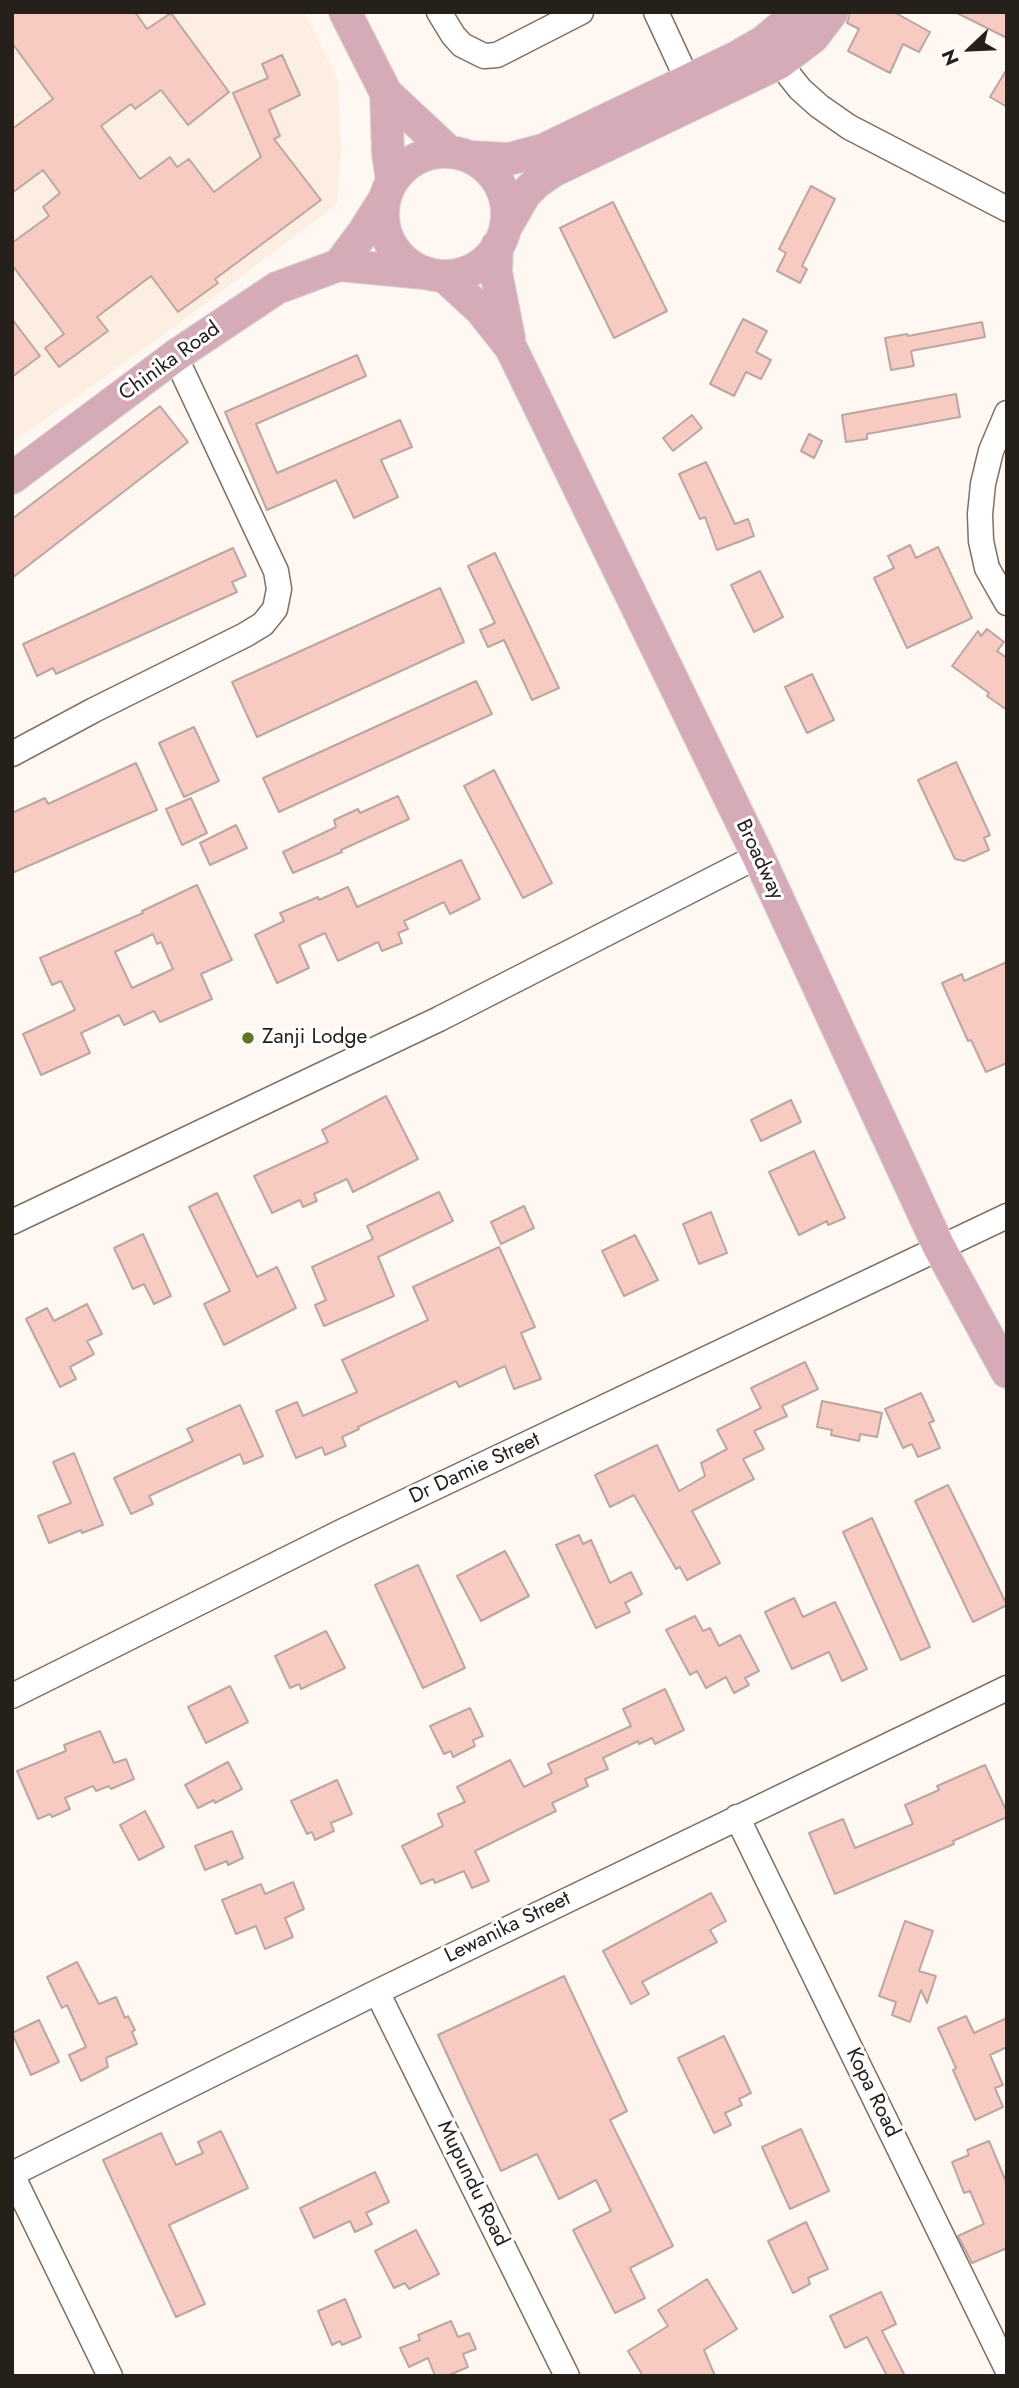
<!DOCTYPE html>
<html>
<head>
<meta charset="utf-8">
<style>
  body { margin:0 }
  #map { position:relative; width:1019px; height:2388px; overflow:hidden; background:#fff8f2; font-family:Jost,sans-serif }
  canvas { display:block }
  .frame { position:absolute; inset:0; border:14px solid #25201a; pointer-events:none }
  .north { position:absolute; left:935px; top:14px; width:70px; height:70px; -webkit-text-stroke:5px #fff; paint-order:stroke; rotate:247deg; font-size:19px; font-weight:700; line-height:28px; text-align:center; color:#25201a }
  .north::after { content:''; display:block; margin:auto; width:24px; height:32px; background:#25201a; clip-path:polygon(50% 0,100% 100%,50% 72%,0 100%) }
</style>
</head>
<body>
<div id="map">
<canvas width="1019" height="2388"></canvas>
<div class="frame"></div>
<div class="north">N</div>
</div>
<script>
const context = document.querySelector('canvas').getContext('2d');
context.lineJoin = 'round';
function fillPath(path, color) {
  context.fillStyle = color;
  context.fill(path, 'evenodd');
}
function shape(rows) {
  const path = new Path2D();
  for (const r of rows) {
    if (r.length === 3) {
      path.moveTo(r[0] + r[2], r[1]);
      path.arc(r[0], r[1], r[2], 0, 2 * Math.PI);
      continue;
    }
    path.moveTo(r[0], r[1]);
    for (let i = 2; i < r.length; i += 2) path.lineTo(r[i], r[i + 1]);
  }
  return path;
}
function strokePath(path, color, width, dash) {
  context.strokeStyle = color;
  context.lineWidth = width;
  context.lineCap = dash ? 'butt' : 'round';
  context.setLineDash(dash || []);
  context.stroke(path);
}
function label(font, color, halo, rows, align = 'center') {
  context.font = font + ' Jost,sans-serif';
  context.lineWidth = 6;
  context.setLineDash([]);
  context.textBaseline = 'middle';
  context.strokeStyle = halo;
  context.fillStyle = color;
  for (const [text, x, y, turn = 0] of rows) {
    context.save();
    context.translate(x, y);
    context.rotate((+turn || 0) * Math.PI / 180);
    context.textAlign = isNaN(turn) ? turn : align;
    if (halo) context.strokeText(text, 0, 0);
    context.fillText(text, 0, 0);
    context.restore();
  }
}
fillPath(shape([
  [12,12,304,12,338,81,341,151,337,204,178,324,12,443]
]), '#fcefe2');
const building = shape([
  [12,12,135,12,147,29,171,13,229,92,188,125,161,90,135,109,131,104,101,126,140,179,170,157,177,167,189,159,214,192,261,157,233,93,268,78,262,64,282,55,300,95,269,110,280,136,274,139,321,200,215,279,218,283,178,312,151,276,97,317,108,331,59,367,45,348,64,334,12,265,12,243,49,216,43,207,60,193,43,170,12,193,12,129,53,99,12,43,12,12],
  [850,12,894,12,930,32,919,52,903,44,890,73,848,51,859,29,847,23,850,12],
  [955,12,1007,12,1007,38,955,12],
  [1007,69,1007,107,990,97,1007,69],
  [811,186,835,199,802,266,807,269,800,283,777,271,786,253,779,249,811,186],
  [613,202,667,311,614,338,560,228,613,202],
  [12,319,40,356,12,377,12,319],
  [743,319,767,331,756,352,771,360,761,379,746,372,734,396,710,384,743,319],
  [982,322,985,337,911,351,914,366,891,370,885,338,907,334,908,336,982,322],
  [357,355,366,376,256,424,277,473,400,420,412,447,381,460,398,497,354,518,336,480,267,510,225,412,357,355],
  [956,394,960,417,867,434,867,439,846,442,842,415,956,394],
  [160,406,188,442,12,578,12,519,160,406],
  [692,415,702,428,673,451,663,438,692,415],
  [809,434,822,441,814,458,801,451,809,434],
  [706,462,735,524,748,519,754,536,717,550,705,517,700,519,679,474,706,462],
  [910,545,916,558,938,547,972,618,907,648,874,578,894,568,888,556,910,545],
  [233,548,246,576,232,582,237,592,56,674,53,668,37,676,23,644,233,548],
  [495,553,559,688,532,700,504,640,488,647,480,630,495,623,468,566,495,553],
  [760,571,783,617,754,632,731,585,760,571],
  [440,588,464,642,257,737,232,682,440,588],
  [987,629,1004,642,997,651,1007,658,1007,710,987,696,989,693,952,666,978,631,981,636,987,629],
  [812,674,834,720,807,733,785,687,812,674],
  [476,681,492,714,279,812,263,778,476,681],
  [194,727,219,781,184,797,159,743,194,727],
  [956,762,990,835,984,838,989,850,964,861,955,859,918,780,956,762],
  [136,763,157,810,12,873,12,813,45,798,48,804,136,763],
  [494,770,552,883,523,898,464,786,494,770],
  [398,796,409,819,341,850,342,852,293,873,283,852,336,827,334,820,358,809,360,813,398,796],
  [191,798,207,833,182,845,166,809,191,798],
  [236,825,247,848,210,865,200,843,236,825],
  [461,860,480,899,450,914,444,902,404,921,408,929,398,933,402,943,382,951,378,942,338,961,325,933,299,945,309,968,277,983,255,935,284,921,280,913,318,897,319,900,348,887,357,907,461,860],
  [197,885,232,960,201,974,212,999,160,1022,154,1011,124,1025,119,1015,81,1033,90,1053,41,1075,23,1034,75,1010,61,981,52,985,40,958,143,913,142,911,197,885],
  [153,934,157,944,161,942,173,969,132,988,115,952,153,934],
  [1007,962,1007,1063,986,1072,971,1040,968,1041,942,983,962,974,964,981,1007,962],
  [386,1096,418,1159,353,1192,347,1179,314,1194,317,1201,303,1207,300,1200,272,1213,254,1176,328,1142,322,1130,386,1096],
  [791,1100,801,1122,761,1141,751,1120,791,1100],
  [814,1151,845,1218,828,1225,827,1221,799,1235,769,1172,814,1151],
  [439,1192,453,1221,378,1257,394,1296,324,1326,315,1305,326,1300,312,1267,373,1239,367,1226,439,1192],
  [217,1193,257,1277,277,1267,296,1308,224,1345,204,1304,230,1291,189,1207,217,1193],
  [524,1206,534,1228,501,1244,491,1222,524,1206],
  [711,1212,727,1253,699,1264,683,1224,711,1212],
  [143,1234,171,1296,154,1304,144,1284,133,1289,114,1248,143,1234],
  [635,1235,658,1280,624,1296,602,1251,635,1235],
  [499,1247,535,1327,521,1333,541,1379,514,1389,505,1366,459,1387,456,1381,358,1427,359,1429,342,1437,346,1446,325,1455,322,1447,296,1458,276,1411,297,1402,303,1416,357,1392,342,1360,428,1320,413,1287,499,1247],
  [87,1304,102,1334,87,1341,94,1354,70,1367,76,1379,60,1387,26,1319,47,1308,54,1321,87,1304],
  [805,1362,818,1389,782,1406,787,1416,754,1431,764,1449,743,1459,754,1479,692,1511,720,1563,687,1580,680,1567,676,1569,634,1495,610,1507,595,1475,657,1445,679,1491,705,1476,701,1463,727,1449,717,1430,761,1408,751,1388,805,1362],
  [921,1393,934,1421,929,1423,940,1448,918,1457,912,1444,903,1448,885,1409,921,1393],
  [822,1401,882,1413,877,1437,860,1434,859,1441,831,1435,832,1430,817,1427,822,1401],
  [240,1405,263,1456,244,1464,240,1454,149,1496,153,1504,131,1514,114,1478,193,1441,187,1429,240,1405],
  [74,1453,103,1525,82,1533,81,1530,49,1543,38,1516,71,1503,53,1462,74,1453],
  [948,1485,1007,1605,973,1622,915,1501,948,1485],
  [872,1518,930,1647,901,1660,843,1532,872,1518],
  [579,1535,583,1544,591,1540,610,1583,631,1572,642,1594,625,1603,630,1612,596,1628,556,1545,579,1535],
  [505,1551,529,1596,481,1621,457,1576,505,1551],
  [418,1565,465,1668,423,1688,375,1585,418,1565],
  [794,1598,803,1617,835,1602,867,1669,842,1681,829,1652,792,1669,765,1612,794,1598],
  [695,1616,703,1631,710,1628,719,1646,740,1635,759,1671,745,1678,749,1685,734,1693,726,1677,706,1688,697,1671,690,1675,666,1630,695,1616],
  [326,1631,345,1668,301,1689,299,1684,290,1688,275,1656,326,1631],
  [230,1686,248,1722,206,1743,188,1707,230,1686],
  [665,1689,684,1730,655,1744,652,1738,639,1744,638,1741,603,1758,608,1769,585,1779,588,1786,552,1803,556,1811,475,1851,489,1881,472,1888,464,1871,435,1883,433,1879,421,1884,402,1846,443,1826,438,1814,465,1802,457,1787,510,1760,524,1787,552,1773,548,1764,631,1726,623,1709,665,1689],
  [470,1708,483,1736,473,1740,475,1746,453,1757,451,1751,444,1754,430,1726,470,1708],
  [100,1731,114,1763,126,1759,134,1779,111,1789,109,1786,96,1791,93,1786,65,1798,70,1809,52,1817,50,1814,38,1819,17,1771,66,1751,64,1745,100,1731],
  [228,1762,242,1789,215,1803,214,1800,198,1808,185,1785,228,1762],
  [985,1765,1007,1812,1007,1817,953,1841,954,1844,835,1894,809,1833,843,1819,855,1848,913,1824,905,1805,939,1790,937,1786,985,1765],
  [337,1780,352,1814,331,1823,334,1831,315,1840,312,1832,307,1834,291,1801,337,1780],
  [145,1811,164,1847,139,1860,120,1825,145,1811],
  [232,1831,243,1858,228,1865,227,1861,205,1870,195,1846,232,1831],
  [293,1882,304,1909,285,1918,293,1937,265,1949,256,1926,236,1934,222,1900,261,1884,265,1894,293,1882],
  [711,1893,726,1921,710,1930,717,1942,642,1982,649,1994,631,2004,603,1951,711,1893],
  [905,1921,933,1931,919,1971,936,1976,927,2003,921,1990,910,2022,892,2015,896,2002,879,1996,905,1921],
  [77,1962,99,2004,116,1997,125,2018,128,2016,135,2030,132,2032,137,2044,106,2058,108,2067,81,2081,69,2055,86,2047,67,2005,62,2008,47,1977,77,1962],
  [564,1976,627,2111,610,2120,673,2246,630,2268,645,2298,615,2313,573,2230,611,2211,596,2180,559,2199,537,2154,501,2171,438,2035,564,1976],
  [966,2016,974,2033,1007,2018,1007,2047,990,2055,1003,2085,995,2088,1003,2107,975,2120,953,2070,956,2068,938,2028,966,2016],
  [39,2020,59,2062,31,2075,12,2033,39,2020],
  [724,2036,751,2093,739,2099,742,2105,725,2113,731,2125,714,2133,678,2058,724,2036],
  [801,2129,829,2191,790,2209,762,2147,801,2129],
  [221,2131,248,2188,169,2225,205,2304,176,2317,103,2160,161,2133,176,2165,203,2153,198,2142,221,2131],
  [989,2141,1007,2184,1007,2248,972,2263,958,2236,984,2224,970,2191,964,2193,952,2162,969,2155,967,2150,989,2141],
  [375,2172,389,2202,366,2213,372,2224,355,2232,350,2221,314,2238,300,2208,375,2172],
  [806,2222,828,2269,808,2278,810,2284,793,2293,768,2241,806,2222],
  [416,2230,439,2274,409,2289,405,2283,394,2288,375,2251,416,2230],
  [707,2279,737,2329,704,2350,715,2376,643,2376,628,2351,668,2326,658,2310,707,2279],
  [881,2292,896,2324,882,2331,905,2376,887,2376,867,2337,845,2348,830,2316,881,2292],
  [345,2299,361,2337,342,2345,340,2341,332,2345,318,2311,345,2299],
  [451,2321,458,2337,469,2333,476,2349,463,2354,468,2367,447,2376,435,2376,428,2358,409,2367,400,2348,420,2340,418,2335,451,2321]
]);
fillPath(building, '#f7cac2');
strokePath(building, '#bca6a2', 2);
const minor = shape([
  [439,12,453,35,462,45,484,56,497,55,581,12],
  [656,12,688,81],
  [769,50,800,89,819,106,849,127,1007,209],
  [1007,413,991,451,983,484,980,514,981,541,987,568,1007,603],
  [12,754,94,710,245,635,263,624,275,609,279,589,276,571,175,356],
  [12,1222,439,1019,758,856],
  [12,1696,341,1532,1007,1216],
  [737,1817,1007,2369],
  [377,1992,567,2376],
  [12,2174,377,1992,1007,1688],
  [12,2175,110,2376]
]);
const major = shape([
  [345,12,386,93,449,152],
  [386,93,388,153,392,181],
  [445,214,62],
  [470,157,509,159,543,150,737,57,763,42,799,12],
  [507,225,525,194,536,183,553,171,779,63,813,37,832,12],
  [497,246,496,272,509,338],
  [339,265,363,233,385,198],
  [445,277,481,310,511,348,758,856,939,1247,1007,1372],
  [12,478,175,356,277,288,339,265,424,273]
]);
strokePath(minor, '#7f7164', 27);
strokePath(major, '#d8d7d6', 34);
strokePath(minor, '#fff', 24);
strokePath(major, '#d5abb7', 32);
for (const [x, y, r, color] of [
  [248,1038,7,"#617526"]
]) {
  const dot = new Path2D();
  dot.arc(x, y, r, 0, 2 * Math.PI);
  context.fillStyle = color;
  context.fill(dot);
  strokePath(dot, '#fff', 2.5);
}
label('21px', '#25201a', '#fff', [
  ["Chinika Road",170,362,-36],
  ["Broadway",759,860,65],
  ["Dr Damie Street",475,1469,-25],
  ["Lewanika Street",508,1928,-26],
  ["Kopa Road",872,2093,64],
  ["Mupundu Road",472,2184,64]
]);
label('21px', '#25201a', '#fff', [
  ["Zanji Lodge",262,1038]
], 'left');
</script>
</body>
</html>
